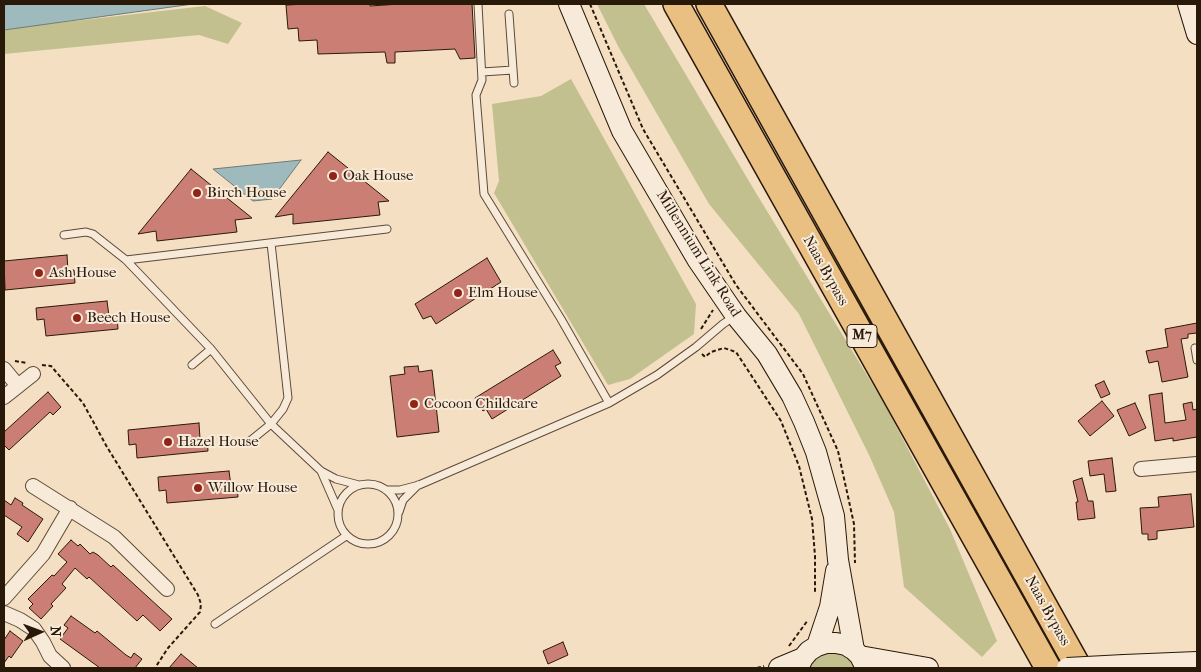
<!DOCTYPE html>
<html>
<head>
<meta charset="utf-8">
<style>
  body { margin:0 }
  #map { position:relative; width:1201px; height:672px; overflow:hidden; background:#f4dfc3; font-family:"IM FELL French Canon",serif }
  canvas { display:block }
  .frame { position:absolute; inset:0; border:5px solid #291909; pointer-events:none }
  .north { position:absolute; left:15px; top:607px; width:50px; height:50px; -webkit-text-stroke:4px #f8ead8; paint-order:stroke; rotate:88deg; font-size:14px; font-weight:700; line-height:20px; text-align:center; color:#291909 }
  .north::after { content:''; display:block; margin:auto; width:18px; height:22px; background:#291909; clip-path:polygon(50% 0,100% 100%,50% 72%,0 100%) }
</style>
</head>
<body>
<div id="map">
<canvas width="1201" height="672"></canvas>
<div class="frame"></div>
<div class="north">N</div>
</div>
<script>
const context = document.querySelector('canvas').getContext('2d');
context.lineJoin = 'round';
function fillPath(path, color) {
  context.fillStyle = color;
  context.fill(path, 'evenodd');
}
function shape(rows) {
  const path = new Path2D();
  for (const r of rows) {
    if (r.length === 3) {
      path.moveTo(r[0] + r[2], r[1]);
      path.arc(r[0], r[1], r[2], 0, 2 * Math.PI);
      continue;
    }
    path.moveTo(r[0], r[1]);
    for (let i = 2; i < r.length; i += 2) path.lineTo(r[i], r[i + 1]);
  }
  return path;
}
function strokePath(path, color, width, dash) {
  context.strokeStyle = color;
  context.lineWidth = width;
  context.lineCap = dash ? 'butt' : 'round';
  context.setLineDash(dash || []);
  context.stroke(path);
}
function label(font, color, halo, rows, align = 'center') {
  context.font = font + ' "IM FELL French Canon",serif';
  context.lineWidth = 4;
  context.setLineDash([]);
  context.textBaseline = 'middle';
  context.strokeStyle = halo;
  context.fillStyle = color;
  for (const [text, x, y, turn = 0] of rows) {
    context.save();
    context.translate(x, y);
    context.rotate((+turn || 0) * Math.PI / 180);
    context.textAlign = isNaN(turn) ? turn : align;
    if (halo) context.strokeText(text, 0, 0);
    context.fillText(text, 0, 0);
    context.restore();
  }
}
fillPath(shape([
  [597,4,644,4,756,193,884,403,950,529,997,641,982,657,904,587,894,512,870,457,799,314,709,204,619,48],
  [205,6,242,23,228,44,199,35,4,54,4,29],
  [571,79,696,304,694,334,630,379,608,385,494,193,499,181,492,104,541,96],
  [824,651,842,652,858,668,806,668,809,662]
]), '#c2c08f');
const water = shape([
  [12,4,193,4,4,30,4,5,12,4],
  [301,160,272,199,253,201,213,169,301,160]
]);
fillPath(water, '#9fbabd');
strokePath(water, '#707a75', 1);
const building = shape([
  [308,4,370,4,370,6,400,4,472,4,475,58,460,59,455,49,395,52,395,63,387,63,385,52,318,54,317,40,299,41,298,28,288,29,286,5,308,4],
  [328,152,389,201,378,202,380,215,293,224,293,214,275,217,328,152],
  [191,169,252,218,235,220,237,232,157,241,156,231,138,234,191,169],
  [67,255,68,271,74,270,75,283,5,290,4,261,67,255],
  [487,258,501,282,436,324,431,316,423,319,415,304,487,258],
  [107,301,109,316,117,316,118,329,46,336,44,319,37,320,36,308,107,301],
  [1197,323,1197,333,1188,334,1188,338,1181,339,1188,377,1162,382,1158,361,1149,363,1146,351,1168,347,1165,329,1197,323],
  [553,350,561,363,555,366,561,376,492,419,486,409,483,411,475,398,553,350],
  [418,366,419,372,432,370,439,432,397,437,390,376,405,374,404,367,418,366],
  [1104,381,1110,394,1101,398,1095,385,1104,381],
  [48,392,61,407,53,415,50,412,9,450,4,445,4,432,48,392],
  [1162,393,1165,423,1186,420,1183,404,1192,402,1193,410,1197,409,1197,437,1173,441,1173,438,1155,441,1149,395,1162,393],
  [1102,401,1114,416,1090,436,1078,421,1102,401],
  [1135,403,1146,428,1129,436,1117,410,1135,403],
  [199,423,200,439,207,439,208,451,137,458,136,444,129,445,128,430,199,423],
  [1112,458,1116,491,1106,492,1104,474,1090,476,1088,461,1112,458],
  [229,471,231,486,237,485,238,497,167,503,166,490,159,491,158,477,229,471],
  [1082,478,1088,501,1093,501,1095,518,1078,520,1076,502,1078,502,1073,481,1082,478],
  [1191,494,1194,527,1157,531,1157,539,1148,540,1148,534,1142,534,1140,508,1159,507,1158,497,1191,494],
  [15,498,23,503,22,505,43,519,28,542,17,534,22,527,4,515,4,500,11,505,15,498],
  [71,540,78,546,80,544,90,554,93,552,98,555,111,567,113,565,172,619,160,631,143,615,137,621,89,577,87,579,75,568,62,584,66,588,51,604,53,606,41,619,29,608,33,604,28,599,52,575,54,576,67,562,58,554,71,540],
  [71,616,95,633,97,631,126,655,131,658,134,653,142,659,135,668,100,668,60,639,68,628,64,625,71,616],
  [10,631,23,641,11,658,9,656,4,663,4,640,10,631],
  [563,642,568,655,548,664,543,651,563,642],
  [181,654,198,668,169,668,181,654]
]);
fillPath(building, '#cb7f74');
strokePath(building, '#291909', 1);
const lane = shape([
  [478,4,482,80,476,95,484,194,561,319,609,403],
  [509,14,514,83],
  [482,72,513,70],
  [64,235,86,232,93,234,126,260,211,349,271,424,321,471,336,479,359,485],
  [126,260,387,229],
  [1195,348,1197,360],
  [192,365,211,349],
  [250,441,271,424,283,409,288,398,271,243],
  [321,471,338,510],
  [368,514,30],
  [386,490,400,490,419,485,609,403,657,375,696,347,723,324,735,316],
  [399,512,403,500,418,485],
  [215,624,346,536]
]);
const street = shape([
  [4,369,18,386],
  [4,397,33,374],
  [1141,469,1197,464],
  [33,486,114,537,167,589],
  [4,598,43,554,70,508],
  [4,613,20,620,34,629,43,642,50,656,63,668]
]);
const secondary = shape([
  [569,4,622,131,697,259,736,316,767,354,792,396,804,422,816,452,834,516,838,560,854,650],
  [1188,4,1197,34],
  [817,646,830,607,836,571],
  [860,656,928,668],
  [1124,665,1197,662],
  [779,668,803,658],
  [798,668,803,658,809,651,817,646,826,643,836,643,846,645,854,650,860,656,866,668]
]);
const highway = shape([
  [676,4,1048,668],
  [709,4,1079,668]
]);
strokePath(lane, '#5c4a38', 9);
strokePath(street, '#5c4a38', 16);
strokePath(secondary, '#291909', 22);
strokePath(highway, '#291909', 28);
strokePath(shape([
  [590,4,643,129,736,285,803,374,838,451,854,524,855,563],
  [701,329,713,310],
  [702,354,705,357,711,352,724,348,736,352,781,421,799,466,812,519,815,556,815,594],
  [15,361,27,363],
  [42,365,51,366,83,403,107,447,198,595,201,604,200,612,168,648,155,668],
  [789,646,808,620],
  [757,668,764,666]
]), '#291909', 2, [4, 2.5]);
strokePath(lane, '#f8ead8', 7);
strokePath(street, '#f8ead8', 14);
strokePath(secondary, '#f8ead8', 20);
strokePath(highway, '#eac082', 25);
const secondaryBridge = shape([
  [1067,668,1124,665]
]);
strokePath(secondaryBridge, '#291909', 22, []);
strokePath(secondaryBridge, '#f8ead8', 20);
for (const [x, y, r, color] of [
  [333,176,5,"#8f2418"],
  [197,193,5,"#8f2418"],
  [39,273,5,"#8f2418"],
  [458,293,5,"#8f2418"],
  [77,318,5,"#8f2418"],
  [414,404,5,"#8f2418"],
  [168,442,5,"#8f2418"],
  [198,488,5,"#8f2418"]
]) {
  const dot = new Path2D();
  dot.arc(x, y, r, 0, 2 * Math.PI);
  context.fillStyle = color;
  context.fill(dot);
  strokePath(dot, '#f8ead8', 2);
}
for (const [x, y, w] of [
  [862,336,30]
]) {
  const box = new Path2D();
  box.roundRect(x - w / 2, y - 11.5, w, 23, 4);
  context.fillStyle = '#f8ead8';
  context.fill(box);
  strokePath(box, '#291909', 1);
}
label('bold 14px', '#291909', null, [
  ["M7",862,336]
]);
label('15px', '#291909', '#f8ead8', [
  ["Oak House",343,176],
  ["Birch House",207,193],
  ["Ash House",49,273],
  ["Elm House",468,293],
  ["Beech House",87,318],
  ["Cocoon Childcare",424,404],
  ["Hazel House",178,442],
  ["Willow House",208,488]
], 'left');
label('15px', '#291909', '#f8ead8', [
  ["Millennium Link Road",698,254,58],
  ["Naas Bypass",825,271,61],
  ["Naas Bypass",1047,611,61]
]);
</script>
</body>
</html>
